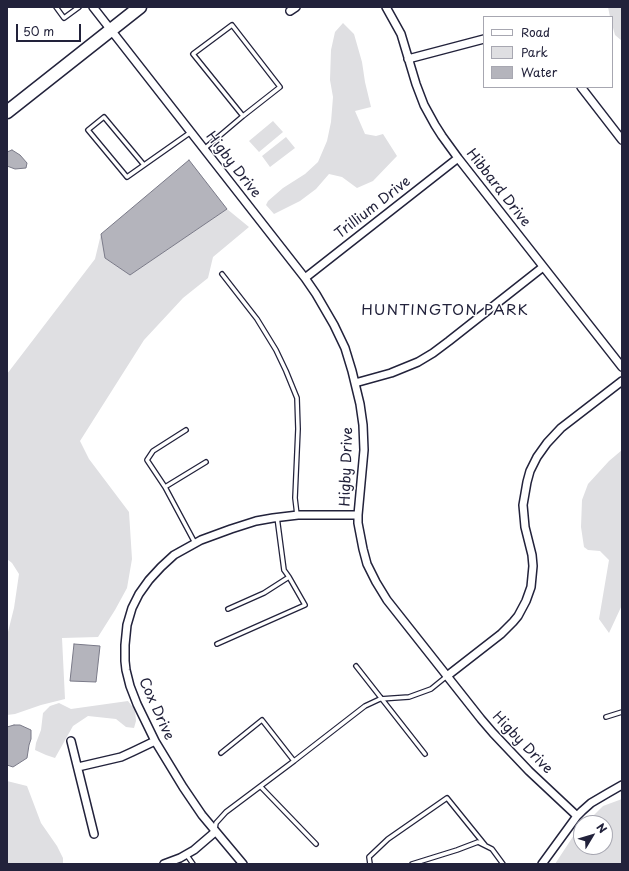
<!DOCTYPE html>
<html>
<head>
<meta charset="utf-8">
<style>
  body { margin:0 }
  #map { position:relative; width:629px; height:871px; overflow:hidden; background:#fff; font-family:"Playpen Sans",sans-serif }
  canvas { display:block }
  .frame { position:absolute; inset:0; border:8px solid #22223b; pointer-events:none }
  .legend { position:absolute; left:483px; top:16px; width:130px; height:72px; box-sizing:border-box; background:#fff; border:1px solid #a7a7b1; margin:0; padding:5px 7px; list-style:none; font-size:12px; color:#22223b }
  .legend li { display:flex; align-items:center; gap:8px; height:20px }
  .legend b { width:20px; border:1px solid #a7a7b1 }
  .north { position:absolute; left:573px; top:815px; width:40px; height:40px; box-sizing:border-box; background:#fff; border:1px solid #a7a7b1; border-radius:50%; rotate:52deg; font-size:11px; font-weight:700; line-height:16px; text-align:center; color:#22223b }
  .north::after { content:''; display:block; margin:auto; width:14px; height:18px; background:#22223b; clip-path:polygon(50% 0,100% 100%,50% 72%,0 100%) }
  .scale { position:absolute; left:16px; top:24px; width:65px; height:18px; box-sizing:border-box; border:2px solid #22223b; border-top:0; padding-left:5px; font-size:12px; line-height:14px; white-space:nowrap; color:#22223b; -webkit-text-stroke:3px #fff; paint-order:stroke }
</style>
</head>
<body>
<div id="map">
<canvas width="629" height="871"></canvas>
<div class="frame"></div>
<ul class="legend">
<li><b style="height:5px;background:#fff"></b>Road</li>
<li><b style="height:11px;background:#dfdfe2"></b>Park</li>
<li><b style="height:11px;background:#b4b4bc"></b>Water</li>
</ul>
<div class="north">N</div>
<div class="scale">50 m</div>
</div>
<script>
const context = document.querySelector('canvas').getContext('2d');
context.lineJoin = 'round';
function fillPath(path, color) {
  context.fillStyle = color;
  context.fill(path, 'evenodd');
}
function shape(rows) {
  const path = new Path2D();
  for (const r of rows) {
    path.moveTo(r[0], r[1]);
    for (let i = 2; i < r.length; i += 2) path.lineTo(r[i], r[i + 1]);
  }
  return path;
}
function strokePath(path, color, width, dash) {
  context.strokeStyle = color;
  context.lineWidth = width;
  context.lineCap = dash ? 'butt' : 'round';
  context.setLineDash(dash || []);
  context.stroke(path);
}
function label(font, color, halo, rows, align = 'center') {
  context.font = font + ' "Playpen Sans",sans-serif';
  context.lineWidth = 3;
  context.setLineDash([]);
  context.textBaseline = 'middle';
  context.strokeStyle = halo;
  context.fillStyle = color;
  for (const [text, x, y, turn = 0] of rows) {
    context.save();
    context.translate(x, y);
    context.rotate((+turn || 0) * Math.PI / 180);
    context.textAlign = isNaN(turn) ? turn : align;
    if (halo) context.strokeText(text, 0, 0);
    context.fillText(text, 0, 0);
    context.restore();
  }
}
fillPath(shape([
  [608,7,622,7,622,41,615,35,612,24,612,17,610,17],
  [343,23,354,34,362,62,365,82,371,107,355,111,365,134,376,136,383,134,397,156,373,181,357,188,342,177,329,174,316,189,300,201,274,214,266,205,268,201,283,188,305,174,318,162,327,141,331,122,333,97,330,80,331,50,335,32],
  [273,121,283,132,259,152,249,141],
  [286,137,295,148,270,167,262,156],
  [227,209,249,227,213,257,208,278,183,298,144,340,80,441,89,459,129,512,132,559,127,588,115,610,98,637,62,638,65,699,41,705,15,714,7,715,7,636,14,608,19,574,12,563,7,559,7,374,95,259,101,234,105,258,130,275],
  [622,450,622,605,609,633,599,619,609,560,600,551,588,550,584,547,581,527,582,500,588,484,609,461],
  [128,701,135,710,136,721,134,728,126,727,116,719,88,716,73,726,55,758,46,755,35,750,36,743,41,730,43,713,50,706,59,703,71,709],
  [7,781,27,786,41,823,57,846,63,858,63,864,7,864],
  [622,799,622,864,555,864,574,835,581,828,581,847,605,847,605,823,586,823,603,806]
]), '#dfdfe2');
const water = shape([
  [12,150,20,155,27,163,26,168,15,169,7,166,7,152,12,150],
  [189,160,227,209,130,275,105,258,101,234,189,160],
  [74,644,100,646,96,682,70,681,74,644],
  [14,725,20,725,31,730,31,739,29,745,27,758,13,767,7,765,7,727,14,725]
]);
fillPath(water, '#b4b4bc');
strokePath(water, '#7a7a88', 1);
const service = shape([
  [56,7,64,18,79,7],
  [204,149,243,116,193,54,232,25,280,87,243,116],
  [144,165,104,117,88,130,127,177,154,158,191,132],
  [222,274,257,319,276,350,286,371,297,398,298,429,295,498,297,515],
  [186,430,153,451,147,460,165,487,195,543],
  [165,487,206,462],
  [228,609,264,593,289,577,284,570,277,517],
  [217,644,305,605,289,577],
  [356,666,425,754],
  [606,717,622,712],
  [294,761,365,706,380,699,409,697,431,689,447,676],
  [261,787,316,844],
  [215,829,216,823,226,812,294,761,262,720,221,753],
  [186,854,193,864],
  [370,864,369,857,388,839,447,798,485,845],
  [412,864,457,850,478,842,492,849,503,864]
]);
const minor = shape([
  [93,7,305,278,316,294,334,325,345,348,352,371,360,404,363,425,364,450,358,515,358,523,363,549,367,564,376,582,387,600,481,719,493,733,529,771,577,816],
  [386,7,401,34,416,84,424,105,435,125,442,136,458,158,622,367],
  [290,11,296,7],
  [408,59,484,39],
  [581,87,622,140],
  [305,278,458,158],
  [355,383,391,373,418,362,433,353,449,341,543,267],
  [447,676,501,634,513,622,518,616,526,601,531,587,533,566,532,555,525,527,523,505,527,482,530,471,537,457,547,443,561,428,622,381],
  [71,741,94,834],
  [78,767,121,757,132,752,155,741],
  [164,864,180,858,194,850,215,832],
  [243,864,202,815,183,787,155,741,137,704,130,686,126,670,125,661,125,645,127,625,132,608,139,594,149,580,161,567,174,555,201,540,231,529,256,521,273,518,298,515,358,515],
  [542,864,577,816,582,811,591,803,608,793,622,785]
]);
const primary = shape([
  [7,112,140,7]
]);
strokePath(service, '#22223b', 6);
strokePath(minor, '#22223b', 10);
strokePath(primary, '#22223b', 15);
strokePath(service, '#fff', 3.5);
strokePath(minor, '#fff', 7);
strokePath(primary, '#fff', 12);
label('14px', '#22223b', '#fff', [
  ["Higby Drive",233,165,52],
  ["Hibbard Drive",498,188,52],
  ["Trillium Drive",373,208,-38],
  ["Higby Drive",347,467,-88],
  ["Cox Drive",156,709,66],
  ["Higby Drive",522,743,46]
]);
context.letterSpacing = '1px';
label('15px', '#22223b', '#fff', [
  ["HUNTINGTON PARK",445,311]
]);
context.letterSpacing = '0px';
</script>
</body>
</html>
